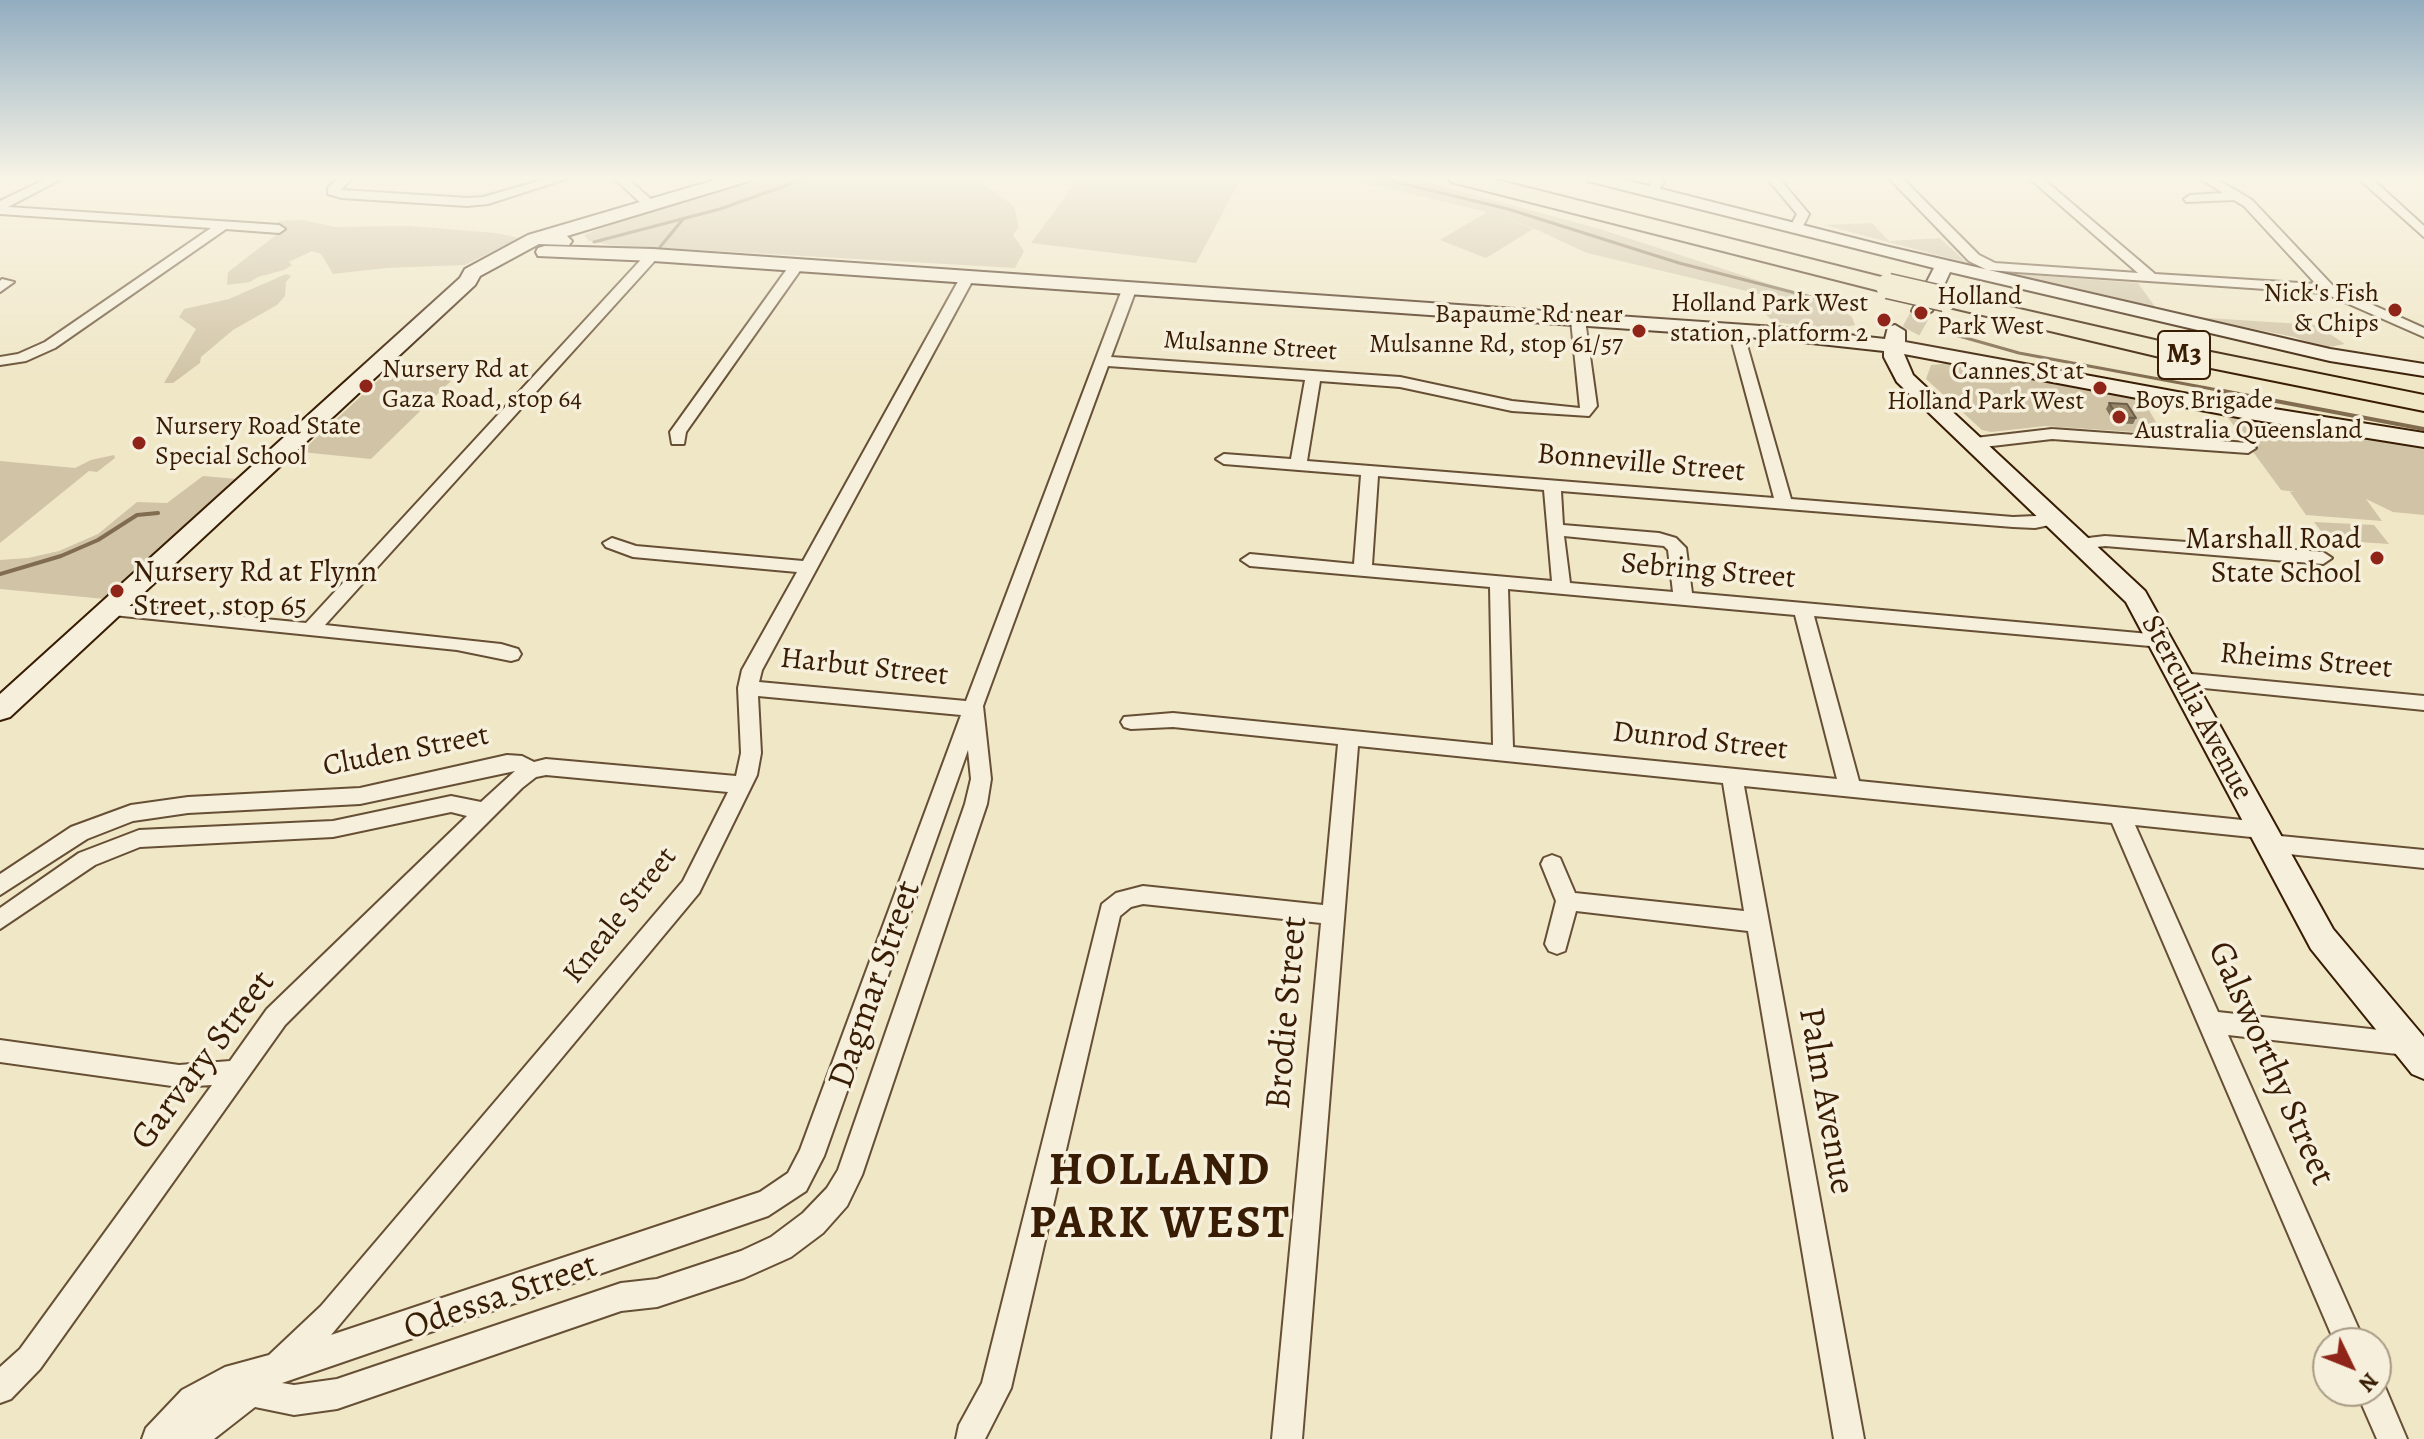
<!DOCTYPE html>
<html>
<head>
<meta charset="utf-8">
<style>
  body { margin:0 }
  #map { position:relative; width:2424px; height:1439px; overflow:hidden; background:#f0e7c7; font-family:Alegreya,serif }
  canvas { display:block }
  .north { position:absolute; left:2312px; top:1327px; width:80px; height:80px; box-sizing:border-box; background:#f5efdb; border:2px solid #a99b85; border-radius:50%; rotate:133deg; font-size:22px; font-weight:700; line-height:32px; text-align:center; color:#381c03 }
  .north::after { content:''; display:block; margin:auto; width:28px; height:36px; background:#8f2418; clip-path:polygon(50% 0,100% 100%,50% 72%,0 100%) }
</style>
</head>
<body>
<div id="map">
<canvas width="2424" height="1439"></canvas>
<div class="north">N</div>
</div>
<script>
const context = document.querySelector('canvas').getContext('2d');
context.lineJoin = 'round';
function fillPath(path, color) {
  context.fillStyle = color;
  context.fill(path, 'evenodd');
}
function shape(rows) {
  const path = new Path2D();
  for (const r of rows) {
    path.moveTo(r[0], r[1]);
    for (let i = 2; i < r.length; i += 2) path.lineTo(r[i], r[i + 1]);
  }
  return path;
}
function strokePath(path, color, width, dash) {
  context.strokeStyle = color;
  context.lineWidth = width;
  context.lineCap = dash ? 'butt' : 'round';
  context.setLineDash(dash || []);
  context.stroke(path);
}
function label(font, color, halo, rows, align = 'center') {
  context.font = font + ' Alegreya,serif';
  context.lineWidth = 7;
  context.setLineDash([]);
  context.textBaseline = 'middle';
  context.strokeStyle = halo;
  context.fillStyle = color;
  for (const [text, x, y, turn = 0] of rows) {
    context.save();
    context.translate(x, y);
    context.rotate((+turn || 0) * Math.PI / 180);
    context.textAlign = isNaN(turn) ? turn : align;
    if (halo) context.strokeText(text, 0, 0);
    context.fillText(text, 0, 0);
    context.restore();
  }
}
fillPath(shape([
  [771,177,991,177,980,181,1014,206,1019,227,1013,235,1024,251,1015,268,611,245,589,241,584,235,644,212],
  [1080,177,1242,177,1196,263,1031,243],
  [1340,177,1408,177,1600,229,1837,306,1852,317,1855,325,1834,329,1774,322,1763,312,1759,294,1587,253,1535,229,1489,212,1533,229,1486,258,1440,240,1487,212],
  [303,220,335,227,409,226,496,233,520,238,465,265,386,268,333,274,321,254,312,251,289,262,292,265,284,270,258,277,250,282,227,285,228,272,276,235,280,230,276,225,279,221],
  [1872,223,1889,241,1940,238,1967,263,1824,225],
  [2007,273,2138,283,2156,308],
  [286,274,291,276,286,282,285,296,277,305,233,330,201,357,200,363,173,383,164,383,196,329,179,317,184,309,229,299],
  [2193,317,2316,325,2345,344,2324,348,2294,337],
  [1951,363,2143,400,2163,434,2045,426,1991,432,1982,430,1926,379,1931,365],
  [388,371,455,377,371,459,301,452],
  [2226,415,2424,448,2424,515,2393,512,2366,499,2382,521,2306,515,2290,492,2295,492,2281,490],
  [114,455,115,458,97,472,89,471,0,543,0,461,75,468,91,460],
  [203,476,238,479,105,599,0,589,0,560,28,558,59,551,98,534,137,502,167,503],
  [2314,522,2374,525,2389,544,2328,540]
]), '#d1c4a6');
strokePath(shape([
  [1375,177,1508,209,1679,263,1862,310],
  [594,242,720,209,807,178,819,177],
  [660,247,684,218],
  [1952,334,2019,353,2234,393]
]), '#816c50', 3);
strokePath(shape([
  [2223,391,2424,429],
  [0,574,61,556,98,540,137,515,158,513]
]), '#816c50', 4);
strokePath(shape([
  [1911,331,1922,311]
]), '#cbbea0', 19, [19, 9]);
const street = shape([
  [50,177,65,177,8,207,279,225,285,229,279,233,226,229,55,348,26,361,0,365,0,357,18,354,45,342,211,228,0,214,0,201,50,177],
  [340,177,353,177,341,190,343,190,467,198,483,197,553,177,572,177,488,204,467,206,342,198,328,194,328,188,340,177],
  [613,177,626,177,654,202,654,208,646,208,613,177],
  [1648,177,1660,177,1664,182,1655,195,1645,192,1652,182,1648,177],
  [1766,177,1778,177,1809,214,1800,232,1789,229,1797,214,1766,177],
  [1888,177,1901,177,1979,255,1995,263,2138,273,2028,177,2041,177,2155,274,2316,284,2244,206,2234,200,2186,202,2184,199,2190,195,2223,193,2198,177,2213,177,2252,200,2335,288,2424,328,2424,337,2324,293,1987,270,1969,261,1888,177],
  [2357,177,2370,177,2424,226,2424,237,2357,177],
  [648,252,660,255,325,625,501,644,518,649,521,654,518,659,511,661,457,650,103,614,101,610,110,604,306,623,648,252],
  [792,262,804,265,686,432,684,444,672,444,670,432,792,262],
  [968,272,975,276,762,670,759,682,966,701,1123,287,1130,283,1137,287,1111,357,1400,377,1512,401,1580,408,1571,320,1578,316,1585,320,1597,406,1589,416,1512,411,1400,387,1320,381,1307,461,1774,498,1729,331,1736,327,1743,331,1791,499,2013,517,2059,515,2062,519,2059,523,2035,528,2013,527,1561,491,1563,525,1659,533,1676,538,1686,548,1692,593,2161,635,2170,641,2161,647,1814,616,1859,781,2262,822,2270,824,2273,830,2270,835,2424,850,2424,868,2269,852,2261,849,2258,843,2261,838,2135,825,2218,1012,2406,1033,2415,1036,2418,1044,2415,1052,2406,1055,2228,1035,2365,1343,2335,1343,2112,823,1744,786,1864,1439,1834,1439,1748,931,1576,911,1565,951,1557,954,1549,951,1545,944,1556,901,1541,864,1544,858,1552,855,1560,858,1575,893,1744,911,1723,783,1358,746,1302,1439,1272,1439,1321,923,1143,904,1131,907,1120,916,1011,1388,985,1439,956,1439,959,1425,982,1383,1102,904,1116,893,1143,886,1323,905,1338,744,1173,727,1131,729,1124,727,1121,722,1124,717,1173,713,1493,745,1490,587,1250,566,1241,560,1250,554,1354,564,1361,475,1224,464,1216,459,1224,454,1291,459,1305,380,1108,366,983,706,991,779,987,804,862,1175,847,1206,823,1233,791,1257,744,1278,657,1307,621,1311,337,1409,294,1415,255,1407,214,1439,142,1439,146,1428,182,1390,225,1367,269,1355,321,1306,683,881,728,792,546,775,536,777,522,788,285,1025,40,1369,11,1399,0,1403,0,1367,20,1349,212,1085,179,1087,0,1062,0,1040,179,1065,230,1061,267,1009,467,816,451,812,333,837,140,847,95,865,0,929,0,908,79,853,139,830,333,821,451,796,481,802,515,771,360,804,188,813,133,821,87,839,0,895,0,874,71,827,131,805,188,797,360,788,507,755,522,756,534,762,546,759,736,776,741,753,738,688,742,670,797,572,633,557,606,547,603,543,612,538,636,546,803,561,961,276,968,272],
  [1378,476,1544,490,1552,581,1372,565,1378,476],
  [1564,536,1664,546,1668,550,1673,592,1570,583,1564,536],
  [1508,589,1795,615,1837,779,1513,747,1508,589],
  [758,696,961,715,800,1150,788,1173,760,1192,331,1335,699,893,757,775,761,753,758,696],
  [968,750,971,779,965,804,838,1170,827,1188,803,1213,771,1237,741,1251,657,1279,621,1283,337,1379,294,1385,282,1383,768,1216,806,1191,824,1156,968,750],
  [2,279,14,282,0,292,0,281,2,279],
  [2052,429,2248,443,2256,448,2248,453,2052,439,1975,448,1967,443,1975,438,2052,429],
  [2105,536,2323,552,2332,558,2323,564,2105,546,2080,549,2071,544,2080,539,2105,536],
  [2181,673,2424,696,2424,710,2174,685,2171,680,2174,675,2181,673],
  [2376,1378,2382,1380,2407,1439,2377,1439,2356,1391,2376,1391,2376,1378]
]);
const secondary = shape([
  [725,177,751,177,749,181,567,236,572,241,569,245,539,244,480,276,475,285,10,717,0,720,0,694,460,278,465,269,528,235,725,177],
  [1586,177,1614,177,1885,246,2330,349,2424,364,2424,376,2330,361,1950,272,1932,311,1922,317,1912,311,1934,268,1588,181,1586,177],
  [545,246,653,249,1775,327,1885,339,1888,327,1895,325,1905,331,1905,342,2243,404,2424,433,2424,447,2243,418,1904,354,1913,375,2145,591,2333,929,2424,1037,2424,1079,2412,1074,2311,949,2126,602,1897,382,1884,357,1884,351,1775,339,653,261,538,256,536,252,538,248,545,246]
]);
const highway = shape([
  [1448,177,1485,177,1897,281,1900,286,1897,291,1888,293,1451,182,1448,177],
  [1945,292,2181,346,2424,395,2424,411,2181,362,1936,304,1933,299,1936,294,1945,292]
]);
strokePath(street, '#664f34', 4);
strokePath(secondary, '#381c03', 4);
strokePath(highway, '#381c03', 4);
fillPath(street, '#f5efdb');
fillPath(secondary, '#f5efdb');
fillPath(highway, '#f0e7c7');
const highwayBridge = shape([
  [1888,286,1945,299]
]);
strokePath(highwayBridge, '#381c03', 27, []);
strokePath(highwayBridge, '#f0e7c7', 24);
fillPath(shape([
  [2109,403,2136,418,2133,424,2114,423,2106,409]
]), '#83735a');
const building = shape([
  [2109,403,2127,404,2136,418,2118,417,2109,403]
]);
fillPath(building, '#988669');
strokePath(building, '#6a5e4a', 2);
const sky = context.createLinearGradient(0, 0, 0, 378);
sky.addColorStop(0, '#92adc0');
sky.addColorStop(0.47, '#f8f4e6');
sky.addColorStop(1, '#f8f4e600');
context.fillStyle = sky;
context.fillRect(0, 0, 2424, 378);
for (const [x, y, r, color] of [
  [2395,310,8,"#8f2418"],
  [1921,313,8,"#8f2418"],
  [1884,320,8,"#8f2418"],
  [1639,331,8,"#8f2418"],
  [366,386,8,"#8f2418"],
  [2100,388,8,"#8f2418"],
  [2119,417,8,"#8f2418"],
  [139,443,8,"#8f2418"],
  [2377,558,8,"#8f2418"],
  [117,591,8,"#8f2418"]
]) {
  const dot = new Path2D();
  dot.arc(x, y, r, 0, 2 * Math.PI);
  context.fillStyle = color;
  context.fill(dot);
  strokePath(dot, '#f5efdb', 3);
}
label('26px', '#381c03', '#f5efdb', [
  ["Nick's Fish",2379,295],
  ["& Chips",2379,325],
  ["Holland",1937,298,"left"],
  ["Park West",1937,328,"left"],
  ["Holland Park West",1868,305],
  ["station, platform 2",1868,335],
  ["Bapaume Rd near",1623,316],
  ["Mulsanne Rd, stop 61/57",1623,346],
  ["Nursery Rd at",382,371,"left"],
  ["Gaza Road, stop 64",382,401,"left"],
  ["Cannes St at",2084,373],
  ["Holland Park West",2084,403],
  ["Boys Brigade",2135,402,"left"],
  ["Australia Queensland",2135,432,"left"],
  ["Nursery Road State",155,428,"left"],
  ["Special School",155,458,"left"]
], 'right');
label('26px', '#381c03', '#f5efdb', [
  ["Mulsanne Street",1250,347,4]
]);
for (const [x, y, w] of [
  [2184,355,52]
]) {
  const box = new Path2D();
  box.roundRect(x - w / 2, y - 24, w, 48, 6);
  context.fillStyle = '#f5efdb';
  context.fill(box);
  strokePath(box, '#381c03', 2);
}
label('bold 28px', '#381c03', null, [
  ["M3",2184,355]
]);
label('30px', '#381c03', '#f5efdb', [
  ["Bonneville Street",1641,464,5],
  ["Sebring Street",1708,572,5],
  ["Rheims Street",2306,662,5],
  ["Harbut Street",864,668,6],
  ["Sterculia Avenue",2196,708,62],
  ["Dunrod Street",1700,742,6],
  ["Cluden Street",406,752,-11],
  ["Kneale Street",621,916,-52]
]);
label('30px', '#381c03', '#f5efdb', [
  ["Marshall Road",2361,541],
  ["State School",2361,575],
  ["Nursery Rd at Flynn",133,574,"left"],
  ["Street, stop 65",133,608,"left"]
], 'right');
label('36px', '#381c03', '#f5efdb', [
  ["Dagmar Street",876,985,-71],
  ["Brodie Street",1288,1013,-85],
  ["Garvary Street",204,1061,-53],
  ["Galsworthy Street",2270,1064,66],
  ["Palm Avenue",1825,1101,80],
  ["Odessa Street",501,1298,-19]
]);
context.letterSpacing = '2px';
label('bold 46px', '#381c03', '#f5efdb', [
  ["HOLLAND",1160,1173],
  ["PARK WEST",1160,1226]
]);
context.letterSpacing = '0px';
</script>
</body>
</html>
